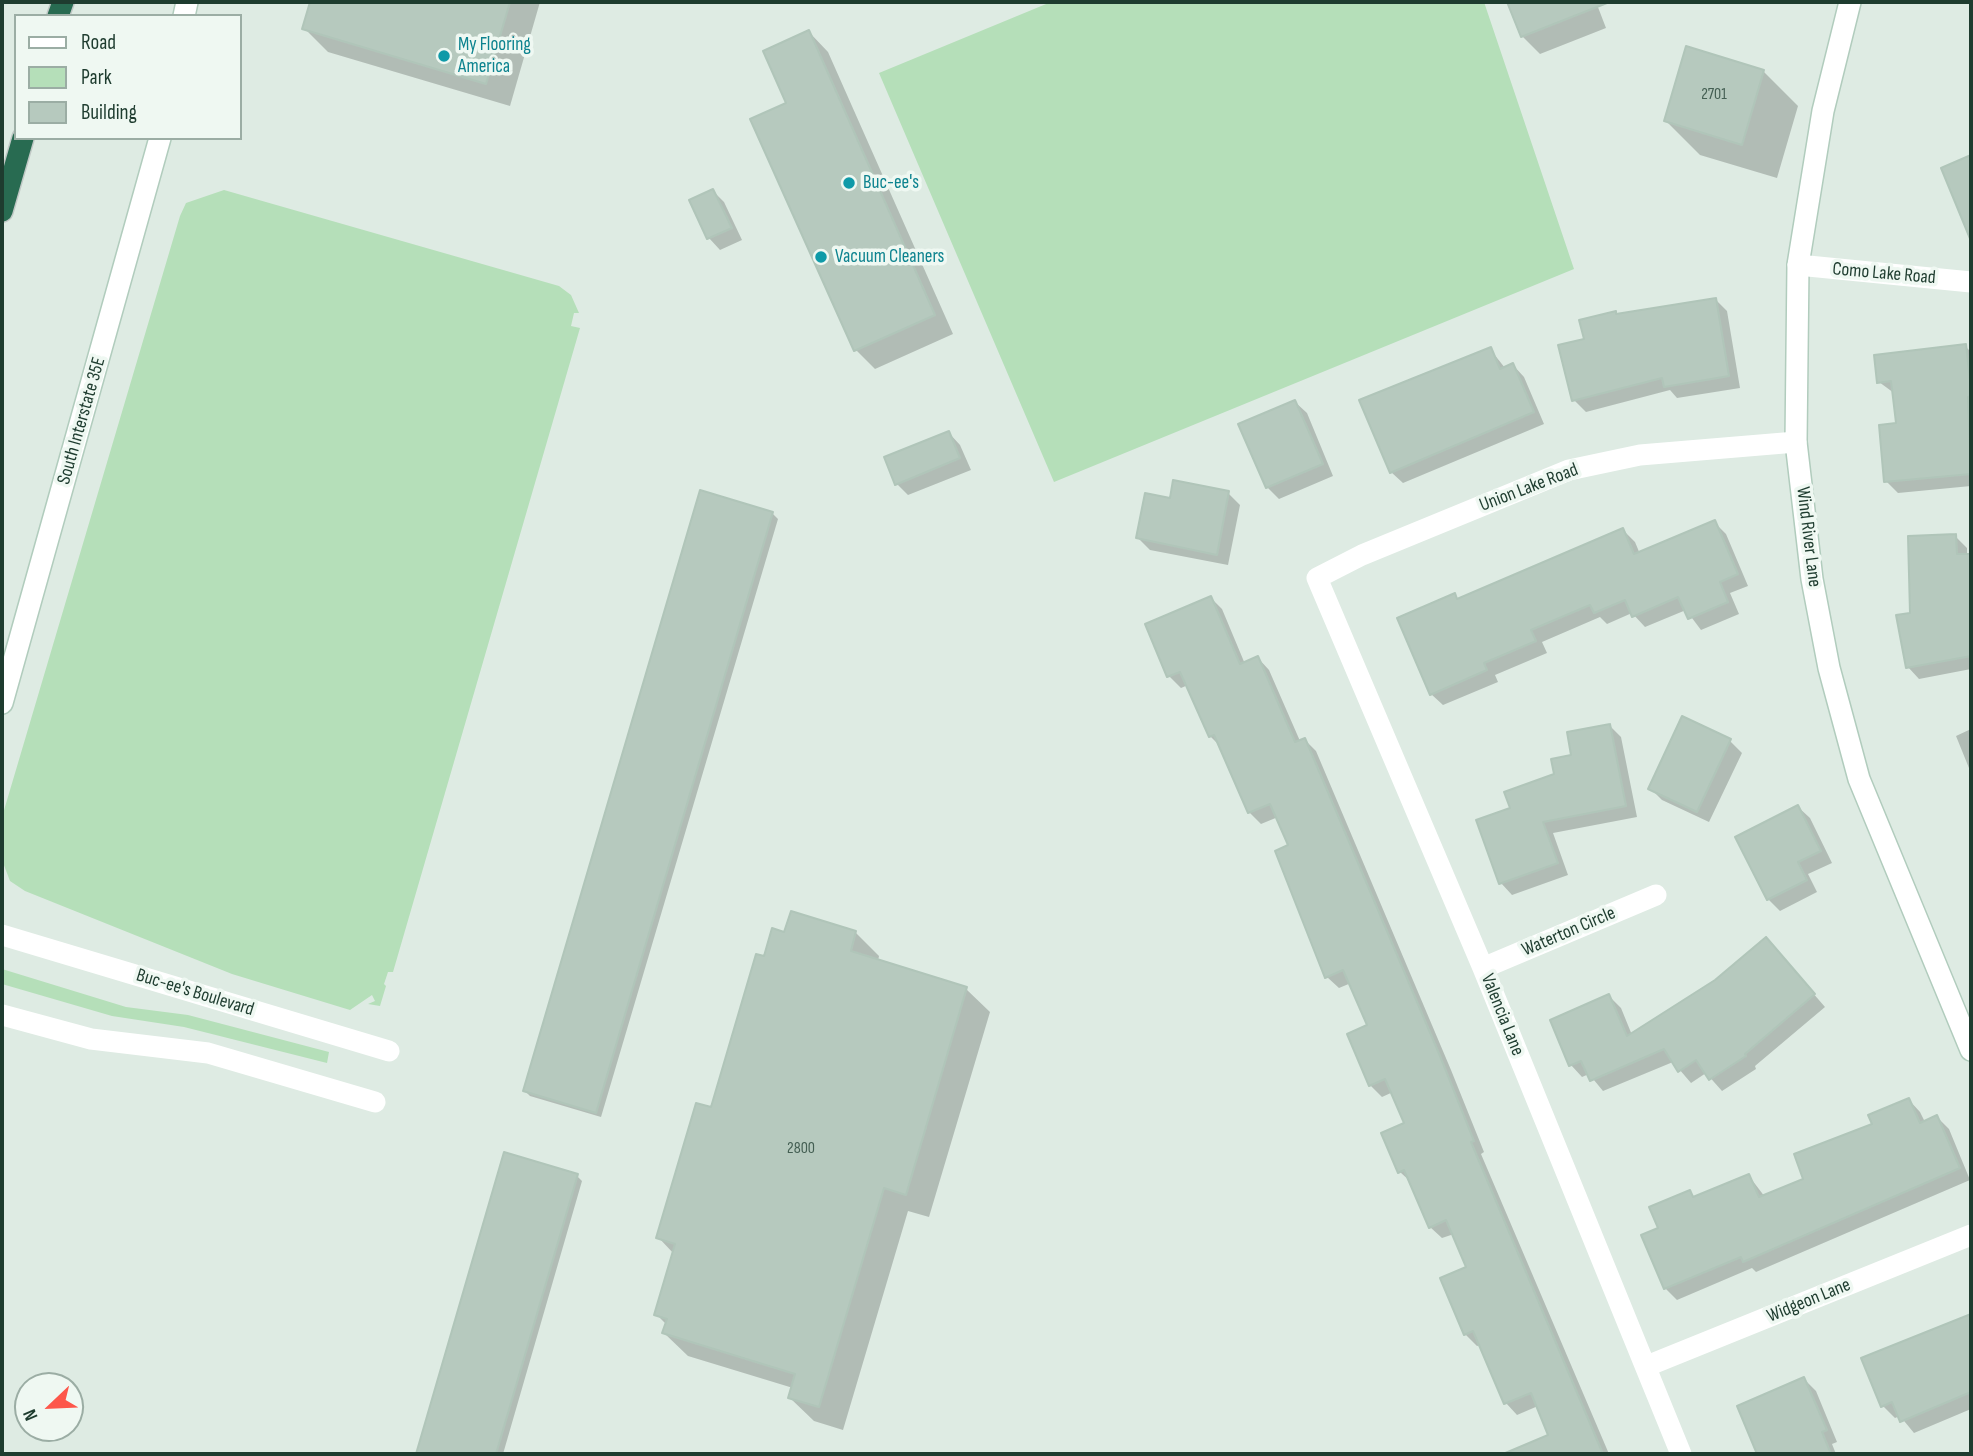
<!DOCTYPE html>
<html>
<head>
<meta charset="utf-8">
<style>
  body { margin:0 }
  #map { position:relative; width:1973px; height:1456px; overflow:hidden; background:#deebe3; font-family:"Sofia Sans Condensed",sans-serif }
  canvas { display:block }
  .frame { position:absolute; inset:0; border:4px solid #1e3c2f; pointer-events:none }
  .legend { position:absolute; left:14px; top:14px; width:228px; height:126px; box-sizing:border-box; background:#eff8f2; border:2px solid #9bada4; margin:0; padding:9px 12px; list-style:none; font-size:21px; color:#1e3c2f }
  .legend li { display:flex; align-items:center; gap:14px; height:35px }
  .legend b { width:35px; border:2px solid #9bada4 }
  .north { position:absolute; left:14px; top:1372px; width:70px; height:70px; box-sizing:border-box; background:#eff8f2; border:2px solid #9bada4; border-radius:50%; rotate:247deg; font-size:19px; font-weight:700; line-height:28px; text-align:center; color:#1e3c2f }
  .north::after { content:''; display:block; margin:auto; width:24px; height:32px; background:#fd564a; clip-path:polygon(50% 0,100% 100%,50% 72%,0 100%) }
</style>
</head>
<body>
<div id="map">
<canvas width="1973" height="1456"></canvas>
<div class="frame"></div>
<ul class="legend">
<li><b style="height:9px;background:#fff"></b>Road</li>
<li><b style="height:19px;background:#b5dfb9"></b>Park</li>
<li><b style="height:19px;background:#b6c9be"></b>Building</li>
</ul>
<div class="north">N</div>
</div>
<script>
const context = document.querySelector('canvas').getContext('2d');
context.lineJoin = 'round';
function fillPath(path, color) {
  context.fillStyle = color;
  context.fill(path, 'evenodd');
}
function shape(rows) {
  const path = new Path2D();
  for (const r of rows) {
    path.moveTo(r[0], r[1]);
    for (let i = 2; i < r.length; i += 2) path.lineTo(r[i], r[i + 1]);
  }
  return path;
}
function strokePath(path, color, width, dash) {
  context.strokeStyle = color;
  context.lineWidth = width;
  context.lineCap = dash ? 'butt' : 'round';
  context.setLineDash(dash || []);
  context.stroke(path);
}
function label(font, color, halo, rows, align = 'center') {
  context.font = font + ' "Sofia Sans Condensed",sans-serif';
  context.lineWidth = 7;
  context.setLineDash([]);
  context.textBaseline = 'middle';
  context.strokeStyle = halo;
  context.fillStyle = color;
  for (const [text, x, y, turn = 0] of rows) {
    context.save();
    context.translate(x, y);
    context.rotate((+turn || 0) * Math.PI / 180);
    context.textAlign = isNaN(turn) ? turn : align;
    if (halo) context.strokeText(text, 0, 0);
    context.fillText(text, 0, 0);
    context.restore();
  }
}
fillPath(shape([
  [1051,2,1484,2,1574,269,1054,482,879,73],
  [224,190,559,286,571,295,579,313,574,313,571,326,580,328,393,972,388,972,384,984,386,986,380,1006,368,1004,375,1001,372,995,350,1010,232,974,25,891,10,881,2,860,2,817,180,216,186,203],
  [2,969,126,1007,188,1015,329,1052,327,1063,184,1027,112,1016,2,984]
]), '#b5dfb9');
fillPath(shape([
  [312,2,540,2,510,106,328,52,304,28],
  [1508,2,1596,2,1606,28,1540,54,1522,36],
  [809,32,828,52,953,334,875,369,856,350,789,104],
  [1763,71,1798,106,1777,178,1700,155,1666,121],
  [713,191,724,202,742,240,720,250,709,238,691,200],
  [1715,299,1727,311,1740,388,1677,398,1670,390,1586,412,1574,400,1586,340,1615,312,1618,315],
  [1965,346,1971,352,1971,486,1898,493,1886,481,1898,425,1894,393,1879,382],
  [1490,349,1505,368,1513,365,1524,377,1544,424,1403,483,1391,472],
  [1295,402,1307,413,1333,476,1279,499,1267,487],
  [949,433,960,445,971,470,908,495,897,484],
  [1228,493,1240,505,1228,565,1150,550,1138,538,1171,500],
  [772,513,778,519,601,1117,530,1096,524,1090],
  [1714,522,1726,534,1748,586,1730,593,1739,614,1701,630,1686,610,1645,627,1632,613,1607,624,1600,617,1542,642,1547,653,1495,675,1498,682,1443,705,1431,694,1454,595,1459,600,1623,530,1635,542,1640,554],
  [1955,536,1967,548,1967,556,1971,556,1971,669,1919,679,1908,667,1912,614],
  [1211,598,1222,609,1245,664,1258,658,1269,670,1300,741,1305,740,1316,751,1451,1070,1484,1152,1481,1154,1609,1454,1543,1454,1538,1441,1551,1436,1538,1406,1517,1415,1506,1403,1481,1345,1477,1346,1465,1334,1468,1268,1454,1234,1442,1238,1430,1227,1412,1183,1400,1172,1406,1124,1393,1092,1382,1097,1370,1085,1369,1026,1351,983,1339,988,1327,977,1290,846,1278,817,1261,824,1249,812,1222,748,1210,736,1188,685,1181,688,1169,676],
  [1609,725,1621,737,1637,817,1553,833,1568,875,1512,895,1501,883,1512,809,1556,775,1573,756],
  [1971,729,1971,773,1956,736],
  [1730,741,1742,753,1709,822,1662,800,1650,788],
  [1798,807,1810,818,1832,863,1808,874,1817,892,1780,911,1768,899],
  [855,932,879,956,878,961,966,989,990,1012,929,1217,908,1211,843,1430,814,1421,790,1398,793,1388,688,1356,664,1333,667,1325,656,1314,674,1254,658,1237,712,1110,765,958,786,934],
  [1766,939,1825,1007,1755,1066,1756,1069,1722,1091,1706,1073,1691,1083,1673,1062,1603,1091,1589,1074,1582,1077,1571,1065,1609,996,1621,1008,1632,1035,1716,982],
  [1909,1100,1920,1112,1925,1122,1937,1117,1949,1129,1970,1180,1756,1272,1752,1268,1677,1300,1665,1288,1661,1229,1689,1192,1696,1198,1749,1176,1765,1197,1805,1180],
  [505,1155,577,1176,582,1181,503,1454,418,1454],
  [1971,1316,1971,1409,1914,1433,1900,1416,1895,1418,1883,1406,1863,1359],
  [1804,1379,1816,1391,1837,1442,1832,1444,1836,1454,1758,1454,1739,1407]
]), '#0003');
const building = shape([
  [310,2,510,2,486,84,302,29,310,2],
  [1507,2,1607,2,1607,3,1521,37,1507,2],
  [809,30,935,315,854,351,750,119,786,103,763,51,809,30],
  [1686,46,1764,70,1742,145,1664,121,1686,46],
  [1971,155,1971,241,1941,168,1971,155],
  [713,189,732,228,707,239,689,200,713,189],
  [1716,298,1729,376,1664,387,1662,378,1572,401,1558,345,1584,339,1579,320,1616,311,1616,314,1716,298],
  [1966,344,1971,389,1971,396,1968,397,1971,474,1884,482,1879,425,1896,423,1891,381,1877,383,1874,355,1966,344],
  [1491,347,1500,369,1513,363,1534,412,1390,473,1359,400,1491,347],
  [1295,400,1323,464,1266,488,1238,424,1295,400],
  [949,431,960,458,895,485,884,457,949,431],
  [1173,480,1229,491,1217,555,1136,538,1145,493,1170,498,1173,480],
  [700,490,773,512,596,1113,523,1091,700,490],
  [1715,520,1738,574,1720,582,1728,602,1688,619,1678,597,1632,617,1625,600,1594,613,1590,605,1531,630,1536,641,1484,663,1487,670,1430,695,1397,618,1455,593,1457,599,1623,528,1634,554,1715,520],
  [1956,534,1957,554,1971,554,1971,656,1906,668,1896,615,1910,613,1908,536,1956,534],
  [1211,596,1240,664,1258,656,1295,742,1305,738,1440,1056,1474,1141,1471,1142,1603,1454,1503,1454,1548,1435,1531,1393,1504,1404,1473,1331,1464,1335,1440,1278,1466,1267,1446,1220,1429,1228,1404,1170,1398,1173,1381,1133,1404,1123,1385,1079,1369,1086,1347,1034,1367,1025,1343,970,1325,978,1275,851,1288,845,1270,804,1248,813,1214,735,1209,737,1180,672,1167,677,1145,624,1211,596],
  [1682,716,1731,739,1697,812,1648,789,1682,716],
  [1610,724,1626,806,1543,822,1558,863,1499,884,1476,820,1510,808,1504,792,1554,774,1551,759,1571,755,1567,732,1610,724],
  [1798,805,1821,851,1798,862,1807,880,1767,900,1735,837,1798,805],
  [791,911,856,931,851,951,967,987,906,1195,884,1188,819,1407,788,1398,795,1374,662,1333,667,1319,654,1315,675,1244,656,1238,696,1103,711,1107,756,954,764,956,772,928,784,932,791,911],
  [1766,937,1815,994,1745,1054,1746,1056,1709,1080,1696,1060,1678,1072,1664,1049,1590,1081,1581,1061,1569,1066,1550,1020,1609,994,1627,1036,1715,980,1766,937],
  [1909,1098,1920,1123,1937,1115,1960,1168,1743,1262,1741,1257,1664,1289,1641,1235,1658,1228,1649,1207,1690,1190,1693,1197,1749,1174,1759,1197,1803,1179,1794,1154,1872,1124,1868,1115,1909,1098],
  [504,1152,578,1174,496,1454,416,1454,504,1152],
  [1971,1314,1971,1392,1900,1422,1892,1402,1881,1407,1861,1358,1971,1314],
  [1804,1377,1827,1430,1822,1432,1831,1454,1757,1454,1737,1406,1804,1377]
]);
fillPath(building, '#b6c9be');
strokePath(building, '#b0c5b9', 2);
const secondary = shape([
  [1850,2,1823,111,1798,265,1796,442,1812,579,1829,668,1859,779,1971,1050],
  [184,16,187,2],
  [2,703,160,138]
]);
const highway = shape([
  [58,16,63,2],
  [2,211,23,138]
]);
strokePath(secondary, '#b1ccbd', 24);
strokePath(highway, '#c0c8c5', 24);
strokePath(shape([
  [1798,265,1971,282],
  [2,935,389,1051],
  [1483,968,1656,895],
  [2,1015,91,1039,208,1053,375,1102],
  [1647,1366,1971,1235],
  [1681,1454,1483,968,1317,578,1362,555,1569,470,1640,455,1796,442]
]), '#fff', 21);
strokePath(secondary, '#fff', 21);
strokePath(highway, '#286b51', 21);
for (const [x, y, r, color] of [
  [444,56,7,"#0f9aa8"],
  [849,183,7,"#0f9aa8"],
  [821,257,7,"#0f9aa8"]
]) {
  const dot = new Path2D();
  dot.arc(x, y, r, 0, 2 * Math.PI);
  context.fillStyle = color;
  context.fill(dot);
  strokePath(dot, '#eff8f2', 2.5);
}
label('16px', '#445f53', null, [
  ["2701",1714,95],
  ["2800",801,1149]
]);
label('19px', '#0d838f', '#eff8f2', [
  ["My Flooring",458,45],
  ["America",458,67],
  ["Buc-ee's",863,183],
  ["Vacuum Cleaners",835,257]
], 'left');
label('19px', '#1e3c2f', '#eff8f2', [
  ["Como Lake Road",1884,274,5],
  ["South Interstate 35E",82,421,-74],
  ["Union Lake Road",1529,488,-21],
  ["Wind River Lane",1808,537,83],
  ["Waterton Circle",1569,932,-23],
  ["Buc-ee's Boulevard",195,993,17],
  ["Valencia Lane",1502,1015,68],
  ["Widgeon Lane",1809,1301,-22]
]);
</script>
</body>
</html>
